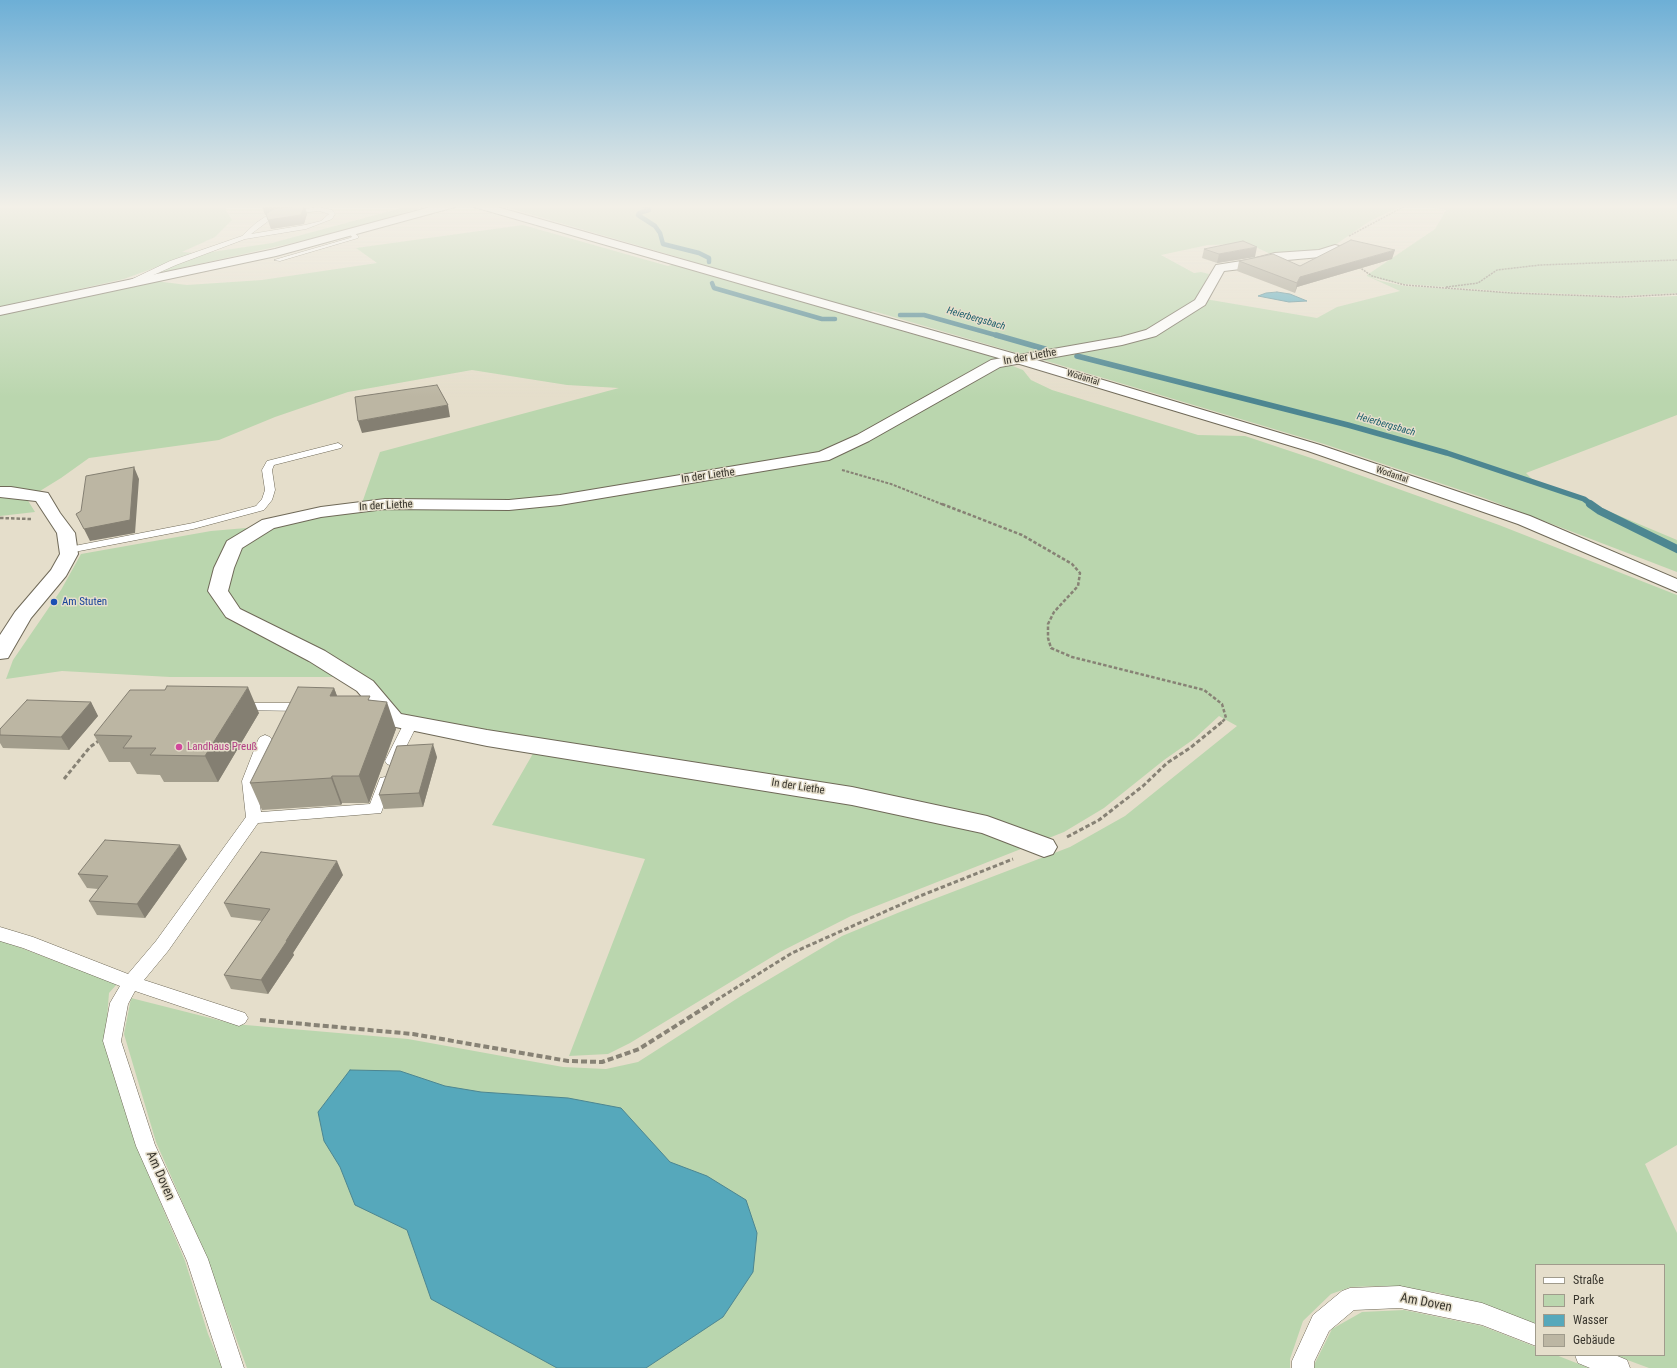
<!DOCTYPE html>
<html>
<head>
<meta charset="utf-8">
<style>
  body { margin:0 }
  #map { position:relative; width:1677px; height:1368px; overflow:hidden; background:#e5decb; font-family:"Roboto Condensed",sans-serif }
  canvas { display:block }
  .legend { position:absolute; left:1535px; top:1264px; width:130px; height:92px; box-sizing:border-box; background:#e5decb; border:1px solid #a09b8c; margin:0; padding:5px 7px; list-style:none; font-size:12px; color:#39362e }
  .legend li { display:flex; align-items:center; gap:8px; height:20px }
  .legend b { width:20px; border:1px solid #a09b8c }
</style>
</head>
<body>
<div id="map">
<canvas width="1677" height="1368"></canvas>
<ul class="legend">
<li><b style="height:5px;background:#fff"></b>Straße</li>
<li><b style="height:11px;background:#bad6ae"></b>Park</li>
<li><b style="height:11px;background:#56a8bb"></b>Wasser</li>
<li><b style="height:11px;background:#bcb6a3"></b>Gebäude</li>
</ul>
</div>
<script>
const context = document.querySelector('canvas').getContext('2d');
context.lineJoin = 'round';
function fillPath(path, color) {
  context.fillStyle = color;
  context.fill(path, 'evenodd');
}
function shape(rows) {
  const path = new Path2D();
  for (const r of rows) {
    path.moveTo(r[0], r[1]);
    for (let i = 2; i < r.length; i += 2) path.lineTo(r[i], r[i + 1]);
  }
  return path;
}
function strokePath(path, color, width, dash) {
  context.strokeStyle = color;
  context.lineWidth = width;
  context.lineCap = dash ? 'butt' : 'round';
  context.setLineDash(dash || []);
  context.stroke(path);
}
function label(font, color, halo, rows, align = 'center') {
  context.font = font + ' "Roboto Condensed",sans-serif';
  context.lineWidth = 3;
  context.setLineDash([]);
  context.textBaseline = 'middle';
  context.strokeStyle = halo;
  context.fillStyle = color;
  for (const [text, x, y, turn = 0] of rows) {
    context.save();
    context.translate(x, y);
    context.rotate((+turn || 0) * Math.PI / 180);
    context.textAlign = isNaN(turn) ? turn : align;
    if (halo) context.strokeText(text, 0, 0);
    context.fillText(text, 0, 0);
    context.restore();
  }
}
fillPath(shape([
  [0,205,223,205,232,220,215,237,182,252,195,253,124,279,0,307],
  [395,205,430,205,355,229,159,273,158,271,205,253,272,243,401,208],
  [498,205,1404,205,1370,221,1332,247,1317,252,1275,256,1249,244,1208,245,1161,255,1194,273,1201,272,1209,274,1202,290,1191,305,1145,332,1122,339,1027,356,873,311,853,317,1001,359,868,431,819,454,797,459,509,503,362,503,380,452,619,388,567,385,472,370,348,392,275,417,219,440,89,458,61,478,27,499,35,512,0,516,0,314,155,281,187,285,262,280,377,263,356,248,523,225,668,266,688,260],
  [1417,205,1677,205,1677,293,1621,296,1512,292,1404,284,1370,277,1381,281,1405,286,1512,293,1623,298,1677,296,1677,415,1526,473,1532,479,1677,540,1677,572,1484,498,1324,444,1043,360,1077,351,1126,342,1205,299,1317,318,1337,307,1400,291,1367,276,1367,275,1435,229,1446,210],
  [1005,363,1023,370,1031,380,1052,390,1198,435,1245,436,1323,462,1499,525,1677,595,1677,1145,1645,1164,1677,1233,1677,1368,1649,1368,1614,1355,1664,1355,1664,1265,1536,1265,1536,1326,1440,1293,1383,1286,1351,1287,1331,1294,1303,1321,1290,1359,1290,1368,247,1368,206,1256,156,1142,124,1034,131,998,234,1024,408,1039,563,1067,606,1069,638,1062,741,996,842,936,900,912,1070,847,1125,816,1237,726,1219,716,1194,739,1164,760,1104,808,1064,832,851,916,780,952,630,1043,608,1054,569,1056,645,859,492,825,535,750,658,759,399,715,240,609,224,591,242,546,276,524,379,507,465,508,799,463],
  [258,527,231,545,212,591,339,677,170,677,62,671,6,679,13,660,61,590,81,554,211,531],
  [0,940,117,984,109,993,105,1044,138,1149,185,1261,208,1334,222,1368,0,1368],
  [1404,1310,1482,1326,1536,1347,1536,1355,1556,1355,1589,1368,1314,1368,1315,1363,1332,1329,1362,1312]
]), '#bad6ae');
const water = shape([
  [1277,292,1290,294,1307,301,1289,302,1258,296,1266,293,1277,292],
  [350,1070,400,1071,445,1086,481,1092,568,1098,621,1108,670,1162,707,1176,746,1200,757,1233,753,1272,723,1317,646,1368,557,1368,431,1299,407,1230,355,1205,340,1167,324,1141,318,1112,350,1070]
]);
fillPath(water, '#56a8bb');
strokePath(water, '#4d8691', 1);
strokePath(shape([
  [641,205,649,208,649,210,639,213,638,215,655,226,660,233,663,244,699,253,709,258,709,262],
  [712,283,714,288,822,319,835,319],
  [900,315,924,315,999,336]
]), '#4d8691', 4.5);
strokePath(shape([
  [996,335,1045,349],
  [1077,356,1348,425,1447,453,1584,499,1592,505]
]), '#4d8691', 5.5);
strokePath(shape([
  [1590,504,1600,511,1677,549]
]), '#4d8691', 8);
const service = shape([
  [319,207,332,210,335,214,332,219,306,229,245,239,176,265,131,285,124,283,170,261,242,236,256,223,271,213,319,207],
  [319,211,329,214,321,221,305,225,251,234,275,216,319,211],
  [352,231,358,236,358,238,280,261,274,260,350,238,352,237,349,233,352,231],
  [338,443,343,446,341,448,274,465,272,470,275,490,272,500,264,510,193,529,69,553,63,550,69,547,193,523,256,506,262,499,265,490,262,470,267,461,338,443],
  [238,703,306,703,311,704,313,707,311,710,306,711,233,710,231,707,233,704,238,703],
  [411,719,416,720,418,723,399,761,397,764,392,766,387,764,385,761,404,723,406,720,411,719],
  [265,735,270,737,272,740,256,781,261,812,370,804,380,778,385,777,390,778,392,782,381,813,258,823,168,951,144,980,245,1013,248,1018,245,1023,239,1026,135,991,128,1004,121,1041,155,1145,208,1259,244,1368,222,1368,187,1261,136,1146,103,1041,110,1003,120,986,23,948,0,941,0,927,33,937,128,974,156,941,246,817,242,781,258,740,260,737,265,735],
  [1400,1286,1482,1303,1536,1324,1536,1346,1482,1325,1400,1308,1354,1310,1329,1331,1314,1362,1314,1368,1292,1368,1292,1361,1313,1315,1342,1291,1350,1288,1400,1286],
  [1575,1355,1615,1355,1627,1360,1630,1368,1590,1368,1578,1363,1575,1355]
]);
const minor = shape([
  [1335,245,1339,246,1341,248,1339,250,1320,257,1276,261,1249,268,1224,271,1205,305,1156,336,1122,345,1000,367,869,441,829,460,560,505,509,510,385,509,321,517,274,528,242,548,234,568,228,591,240,609,325,651,373,681,401,714,487,730,852,787,987,816,1053,840,1057,847,1053,854,1044,857,982,833,852,805,487,746,386,725,357,691,309,661,226,617,208,591,214,568,227,541,262,520,321,507,385,499,509,500,560,495,819,452,857,435,991,360,1121,337,1146,330,1195,300,1216,265,1248,260,1275,253,1319,250,1335,245],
  [0,487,11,487,48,493,60,513,75,533,78,554,66,576,31,618,8,658,0,659,0,635,15,612,51,570,60,554,57,533,36,501,0,497,0,487]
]);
const tertiary = shape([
  [438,205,456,205,455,207,276,256,0,315,0,307,275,249,438,205]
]);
const secondary = shape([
  [473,205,490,205,1033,359,1320,445,1530,516,1677,579,1677,592,1518,524,1308,451,1023,365,474,207,473,205]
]);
strokePath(service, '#6f6958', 1);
strokePath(minor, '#6f6958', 2);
strokePath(tertiary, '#6f6958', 2);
strokePath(secondary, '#6f6958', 2);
strokePath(shape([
  [1349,236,1407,205],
  [1359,267,1372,276,1405,285,1512,293,1621,297,1677,294],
  [1446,287,1478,283,1497,270,1540,265,1677,260]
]), '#878275', 1.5, [2, 1]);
strokePath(shape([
  [842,470,891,484,944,505]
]), '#878275', 2, [3, 1.5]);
strokePath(shape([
  [942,504,1022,535,1072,564,1080,573,1078,586,1054,612,1048,624,1048,638,1051,648,1072,657,1204,690,1222,704,1226,718,1221,723],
  [0,518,31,519]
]), '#878275', 2.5, [3.5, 2]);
strokePath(shape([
  [64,779,90,747,100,740],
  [1067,837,1099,820,1143,786,1167,763,1190,748,1222,722],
  [710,1004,792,953,920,896,1013,859]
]), '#878275', 3, [4.5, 2.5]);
strokePath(shape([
  [260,1020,413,1034,568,1061,602,1062,639,1049,712,1003]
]), '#878275', 4, [6, 3]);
fillPath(service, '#fff');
fillPath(minor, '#fff');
fillPath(tertiary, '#fff');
fillPath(secondary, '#fff');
fillPath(shape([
  [261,205,310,205,309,207,305,207,307,214,304,224,271,229,266,215,265,215],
  [1204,249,1255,257,1217,263,1202,258],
  [1392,259,1297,287,1295,293,1237,271,1239,261,1300,266],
  [334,688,337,696,371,700,396,729,369,803,342,803,341,805,262,810,250,783],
  [91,702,98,716,69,750,3,748,0,743,0,729],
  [259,713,218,782,164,782,160,775,137,774,130,762,109,762,94,735],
  [437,757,423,807,384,809,379,795],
  [187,859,145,918,97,915,89,901,98,889,87,888,78,874],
  [343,875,293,953,294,955,268,994,231,989,224,975,262,921,231,917,224,903]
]), '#a29d8c');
fillPath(shape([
  [264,205,310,205,309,207,305,207,307,214,304,224,271,229,268,220,271,212,265,215,263,206],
  [1257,247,1255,257,1217,263,1219,254],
  [1395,250,1392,259,1297,287,1295,293,1297,283,1300,277],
  [448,405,450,417,362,433,358,421],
  [134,467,139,479,135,533,90,541,84,529],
  [248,687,259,713,218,782,205,756],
  [334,688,344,714,330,696],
  [91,702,98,716,69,750,61,737],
  [387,702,396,729,369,803,359,776],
  [433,744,437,757,423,807,419,793],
  [332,776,342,803,341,805,331,778],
  [180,845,187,859,145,918,137,904],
  [337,861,343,875,293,953,294,955,268,994,261,980,286,941]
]), '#847f72');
const building = shape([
  [305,205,301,215,268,220,266,214,273,209,305,205],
  [1351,240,1395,250,1300,277,1297,283,1239,261,1273,254,1300,266,1351,240],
  [1243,241,1257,247,1219,254,1204,249,1243,241],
  [437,385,448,405,358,421,355,397,437,385],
  [134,467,130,520,84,529,76,514,81,511,86,476,134,467],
  [167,686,248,687,205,756,150,755,156,748,123,748,132,736,94,735,130,690,165,690,167,686],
  [298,687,334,688,330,696,370,696,368,700,387,702,359,776,332,776,331,778,250,783,298,687],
  [27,700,91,702,61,737,0,735,0,729,27,700],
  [433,744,419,793,379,795,397,746,433,744],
  [105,840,180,845,137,904,89,901,108,876,78,874,105,840],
  [261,852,337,861,286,941,287,941,261,980,224,975,270,909,224,903,261,852]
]);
fillPath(building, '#bcb6a3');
strokePath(building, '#847f72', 1);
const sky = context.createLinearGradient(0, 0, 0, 397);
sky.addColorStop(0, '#6dafd6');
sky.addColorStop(0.52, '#f3f0e8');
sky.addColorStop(1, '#f3f0e800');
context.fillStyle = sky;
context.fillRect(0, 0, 1677, 397);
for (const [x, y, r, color] of [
  [54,602,4,"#1a4fb4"],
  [179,747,4,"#d1479c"]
]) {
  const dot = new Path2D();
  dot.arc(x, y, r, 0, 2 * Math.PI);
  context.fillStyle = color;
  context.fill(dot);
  strokePath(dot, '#e5decb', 1.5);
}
label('9px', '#39362e', '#e5decb', [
  ["Wodantal",1083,378,17],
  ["Wodantal",1392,475,19]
]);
label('italic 10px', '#1a5d6b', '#e5decb', [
  ["Heierbergsbach",976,319,16],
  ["Heierbergsbach",1386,425,16]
]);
label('11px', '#39362e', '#e5decb', [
  ["In der Liethe",1030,357,-10],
  ["In der Liethe",708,476,-8],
  ["In der Liethe",386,506,-3],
  ["In der Liethe",798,787,9]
]);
label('11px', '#164399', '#e5decb', [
  ["Am Stuten",62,602]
], 'left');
label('11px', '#b23c85', '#e5decb', [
  ["Landhaus Preuß",187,747]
], 'left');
label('13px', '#39362e', '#e5decb', [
  ["Am Doven",160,1176,66],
  ["Am Doven",1426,1303,11]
]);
</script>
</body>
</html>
